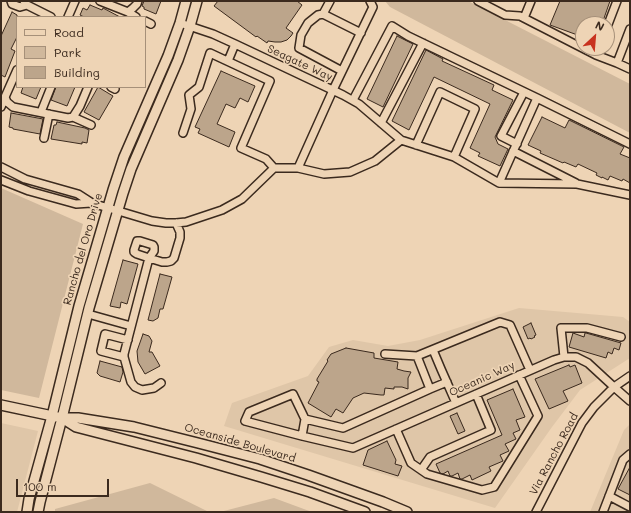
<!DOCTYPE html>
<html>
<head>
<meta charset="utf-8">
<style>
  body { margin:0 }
  #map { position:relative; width:631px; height:513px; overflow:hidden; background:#eed4b5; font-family:Mali,sans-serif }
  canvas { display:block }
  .frame { position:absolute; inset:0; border:2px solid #3b2a1e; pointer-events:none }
  .legend { position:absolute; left:16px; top:16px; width:130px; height:72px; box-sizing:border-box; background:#eed4b5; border:1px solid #a69079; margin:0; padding:5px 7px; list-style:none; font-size:12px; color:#3b2a1e }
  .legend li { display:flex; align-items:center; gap:8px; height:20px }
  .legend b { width:20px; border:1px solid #a69079 }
  .north { position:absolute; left:575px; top:16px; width:40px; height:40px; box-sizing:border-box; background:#eed4b5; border:1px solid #a69079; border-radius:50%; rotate:26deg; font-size:11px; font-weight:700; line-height:16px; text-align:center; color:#3b2a1e }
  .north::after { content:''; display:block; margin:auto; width:14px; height:18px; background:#c8321e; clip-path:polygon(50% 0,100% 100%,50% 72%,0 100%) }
  .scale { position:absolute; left:16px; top:479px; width:93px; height:18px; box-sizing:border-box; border:2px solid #3b2a1e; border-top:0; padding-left:5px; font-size:12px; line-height:14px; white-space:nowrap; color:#3b2a1e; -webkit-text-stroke:3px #eed4b5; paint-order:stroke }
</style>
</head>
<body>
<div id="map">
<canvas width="631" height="513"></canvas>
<div class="frame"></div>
<ul class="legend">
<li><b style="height:5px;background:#eed4b5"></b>Road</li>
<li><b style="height:11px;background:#d0b89c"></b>Park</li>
<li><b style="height:11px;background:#bca58b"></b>Building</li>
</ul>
<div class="north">N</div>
<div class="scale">100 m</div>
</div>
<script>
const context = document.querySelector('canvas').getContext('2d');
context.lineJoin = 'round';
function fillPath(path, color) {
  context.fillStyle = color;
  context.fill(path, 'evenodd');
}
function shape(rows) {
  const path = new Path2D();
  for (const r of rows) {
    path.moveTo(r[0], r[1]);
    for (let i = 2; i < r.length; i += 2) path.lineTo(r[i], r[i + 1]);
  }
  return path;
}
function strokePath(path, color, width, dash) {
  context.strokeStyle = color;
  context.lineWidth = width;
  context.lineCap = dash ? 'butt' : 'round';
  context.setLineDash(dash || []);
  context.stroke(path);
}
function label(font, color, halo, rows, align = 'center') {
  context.font = font + ' Mali,sans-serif';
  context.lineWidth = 3.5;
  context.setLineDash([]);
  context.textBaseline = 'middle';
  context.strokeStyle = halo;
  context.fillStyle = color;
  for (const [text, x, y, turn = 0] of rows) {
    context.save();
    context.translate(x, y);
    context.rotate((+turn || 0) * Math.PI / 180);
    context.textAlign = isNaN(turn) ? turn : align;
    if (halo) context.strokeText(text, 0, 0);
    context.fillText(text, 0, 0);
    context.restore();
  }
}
fillPath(shape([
  [519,308,623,317,630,322,630,358,580,390,552,427,495,508,224,426,232,403,308,376,329,347,353,340,388,346,420,340],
  [1,423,38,431,17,512,1,512],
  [630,424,630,512,590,512,624,430]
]), '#dfc6a8');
fillPath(shape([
  [385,1,468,1,630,84,630,133,390,7],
  [1,188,83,224,39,398,1,390],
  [150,483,209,512,55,512,55,509],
  [274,498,312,512,220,512]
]), '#d0b89c');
const building = shape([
  [144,1,161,1,156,14,144,9,144,7,142,6,144,1],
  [218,1,297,1,302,5,286,28,293,33,291,36,287,40,281,42,275,42,268,41,267,43,257,36,256,37,214,6,218,1],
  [560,1,610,1,602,24,583,24,583,37,550,25,560,1],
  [90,5,102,10,103,8,120,17,84,17,80,15,83,8,87,10,90,5],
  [12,12,17,15,17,37,11,49,15,51,5,77,1,75,1,36,12,12],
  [397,36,413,44,383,107,367,99,397,36],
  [426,50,443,59,442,61,494,85,492,90,513,100,495,137,498,144,508,149,500,166,478,156,480,153,470,148,490,104,434,77,409,130,392,121,426,50],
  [221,71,255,86,248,102,240,98,235,108,226,104,217,124,235,132,229,147,198,133,200,129,195,127,221,71],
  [23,87,41,87,36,99,21,93,23,87],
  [56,87,75,87,67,106,51,100,56,87],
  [98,87,113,96,99,120,84,112,98,87],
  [11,113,43,119,40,134,13,129,13,128,9,127,11,113],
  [542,117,565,128,569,120,624,147,620,154,630,158,630,183,623,179,622,181,610,176,608,180,602,177,602,178,596,175,597,173,578,164,576,167,564,162,563,163,540,153,541,151,528,145,542,117],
  [57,122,85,128,89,130,87,143,82,142,82,144,51,139,54,125,56,125,57,122],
  [123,260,138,264,127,304,121,302,120,308,110,306,123,260],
  [160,274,172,277,163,309,160,309,158,318,153,321,148,320,160,274],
  [531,323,536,335,534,336,535,337,531,339,530,338,528,339,523,327,531,323],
  [573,333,584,337,585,333,586,333,621,343,619,350,614,348,612,354,608,352,606,358,569,347,573,333],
  [143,334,149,336,152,341,149,352,152,352,160,366,145,374,138,362,137,351,143,334],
  [346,348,374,353,374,358,398,362,397,369,404,371,411,372,408,378,408,389,402,387,394,387,394,389,385,388,384,395,381,395,364,393,353,398,343,413,336,409,331,417,308,403,319,382,317,381,317,379,328,361,327,360,331,354,346,348],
  [100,361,122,367,123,372,120,382,100,376,97,373,100,361],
  [569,365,570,367,575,365,582,383,563,391,568,401,549,409,535,379,569,365],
  [513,389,525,417,516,420,520,430,513,433,516,439,505,444,509,451,500,455,503,461,489,467,491,471,472,480,470,475,462,479,460,479,458,473,452,476,450,476,448,471,443,474,440,473,436,464,502,435,487,400,513,389],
  [457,413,465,431,458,434,450,416,457,413],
  [387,441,396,460,395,464,402,466,398,476,363,465,368,450,387,441],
  [630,467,630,495,618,489,630,467]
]);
fillPath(building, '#bca58b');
strokePath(building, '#3b2a1e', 1);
const minor = shape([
  [11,1,12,4,20,7,27,5],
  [24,1,27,5,51,17],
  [100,1,128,12,133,8,137,4,138,1],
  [478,1,505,15,520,16,596,55,598,48],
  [128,12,136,17],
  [323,14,330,1],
  [68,17,75,1],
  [524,18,531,1],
  [145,21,151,24],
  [180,23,213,34,235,44,343,95,359,104,401,140,454,157,499,183,577,184,630,195],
  [607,27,617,1],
  [596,55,617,63,630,29],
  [228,61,235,44],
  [617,63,630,69],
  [17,70,5,97,7,102,13,107,68,118,73,117,80,106,88,87],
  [342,71,299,48,301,35,308,23,318,15,323,14,361,33],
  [111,87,115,89],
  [353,100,392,26,408,36,537,98],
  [1,107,5,97],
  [41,112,51,87],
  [73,117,91,125],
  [381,123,423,43],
  [183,133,191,109,189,95,199,87,210,53,270,81,241,148,266,159,274,168,298,168,324,174,350,172,375,161,401,140],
  [44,138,49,114],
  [517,144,501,136,524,92],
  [416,145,440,92,475,109,454,157],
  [513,151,576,183],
  [1,167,25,179,78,194,92,203,95,204,152,221,166,223,176,223,186,222,222,210,242,199,274,168],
  [298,168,333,90,373,7,370,1],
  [1,180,29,191,76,204,91,203],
  [499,183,537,98,630,144],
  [88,314,131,326],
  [433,350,441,369,456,403],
  [385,354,417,356],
  [124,357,101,351,105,334,128,340],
  [564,357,561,328,587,328,621,337],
  [447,382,430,389,417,356,500,322,510,325,530,370],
  [161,383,154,388,142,390,135,387,131,382,124,357,124,354,149,258,154,251,154,247,153,245,140,241,137,241,134,250,134,252,137,254,149,258,162,262,167,262,171,261,174,258,180,238,180,232,176,223],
  [430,389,343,428,305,419,293,394,249,412,245,421,302,436,353,448,554,360,564,357,576,357,588,363,614,387,630,401],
  [396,429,411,463,427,474,482,490,494,487,538,416,519,375],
  [302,436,305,419],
  [421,470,430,457,491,430,476,394],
  [609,496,630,507],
  [536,512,582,423,594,407,614,387,630,376],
  [603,512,623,460,630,454]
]);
const major = shape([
  [1,405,62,418,78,418,134,427,198,443,260,459,308,475,383,502,407,512],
  [62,418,76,427,196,458,261,477,310,492,365,512],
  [27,512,29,499,52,416,79,306,113,190,124,157,168,56,180,23,186,1],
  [38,512,40,502,62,418,89,308,123,193,131,169,178,60,190,26,197,1]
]);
strokePath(minor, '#3b2a1e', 10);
strokePath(major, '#3b2a1e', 12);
strokePath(minor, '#eed4b5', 7);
strokePath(major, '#eed4b5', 9);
label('11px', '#3b2a1e', '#eed4b5', [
  ["Seagate Way",300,63,25],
  ["Rancho del Oro Drive",83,249,-74],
  ["Oceanic Way",482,379,-24],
  ["Oceanside Boulevard",240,443,16],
  ["Via Rancho Road",554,454,-62]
]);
</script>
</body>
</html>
